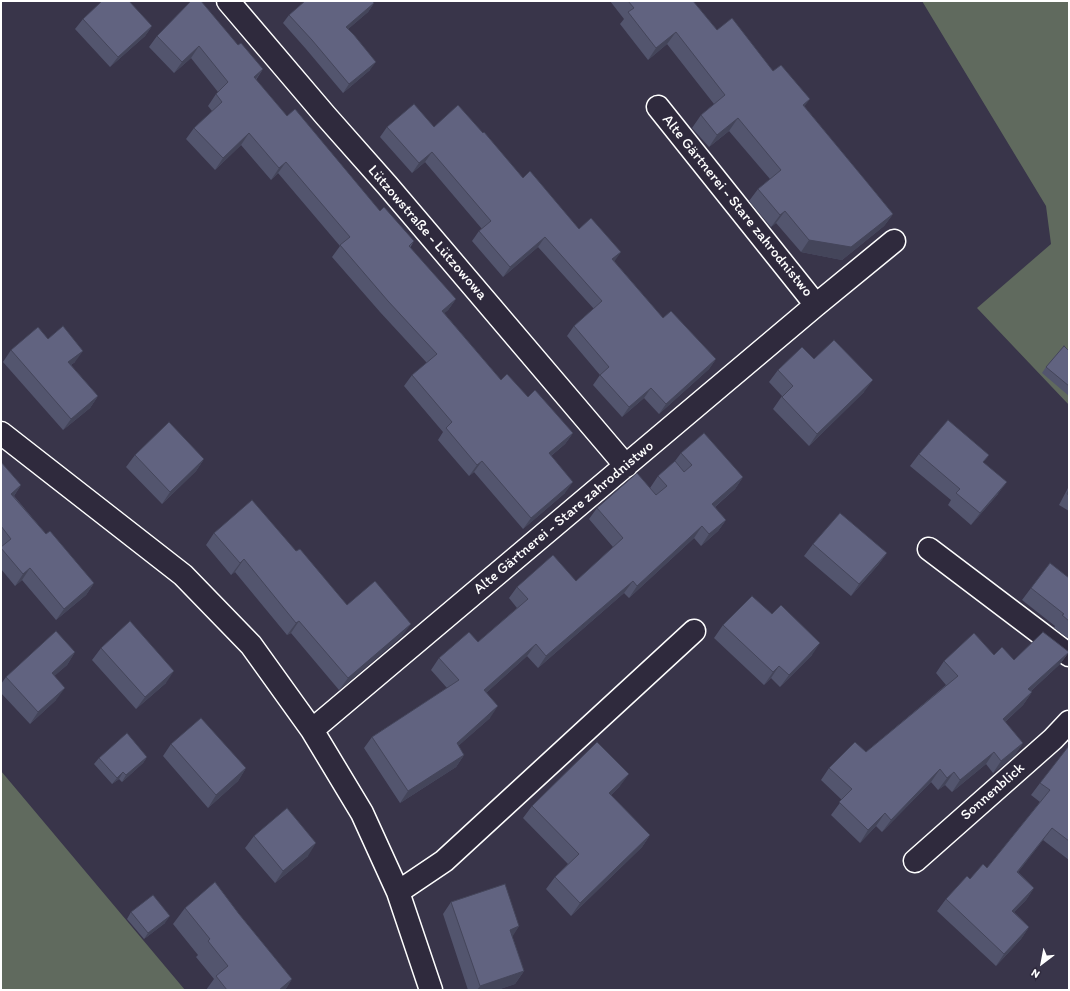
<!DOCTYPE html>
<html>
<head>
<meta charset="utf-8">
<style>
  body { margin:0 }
  #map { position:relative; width:1070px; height:991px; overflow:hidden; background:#39354a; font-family:Itim,sans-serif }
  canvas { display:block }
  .frame { position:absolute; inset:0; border:2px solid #fff; pointer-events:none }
  .north { position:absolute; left:1022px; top:943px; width:40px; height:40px; -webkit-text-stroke:3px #2f2a3d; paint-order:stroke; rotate:212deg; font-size:11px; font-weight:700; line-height:16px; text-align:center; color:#fff }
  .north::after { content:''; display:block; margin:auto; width:14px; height:18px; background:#fff; clip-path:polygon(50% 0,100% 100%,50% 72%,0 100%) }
</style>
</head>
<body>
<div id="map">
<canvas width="1070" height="991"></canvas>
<div class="frame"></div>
<div class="north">N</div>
</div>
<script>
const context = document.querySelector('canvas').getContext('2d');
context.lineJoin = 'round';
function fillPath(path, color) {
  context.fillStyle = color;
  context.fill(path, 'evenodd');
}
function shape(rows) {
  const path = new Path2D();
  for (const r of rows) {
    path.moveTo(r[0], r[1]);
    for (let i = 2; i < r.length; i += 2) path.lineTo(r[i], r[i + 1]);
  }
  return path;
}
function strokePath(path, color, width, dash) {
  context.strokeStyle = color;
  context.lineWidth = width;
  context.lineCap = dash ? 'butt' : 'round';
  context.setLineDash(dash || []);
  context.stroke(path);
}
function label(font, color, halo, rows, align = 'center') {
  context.font = font + ' Itim,sans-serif';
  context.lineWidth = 4;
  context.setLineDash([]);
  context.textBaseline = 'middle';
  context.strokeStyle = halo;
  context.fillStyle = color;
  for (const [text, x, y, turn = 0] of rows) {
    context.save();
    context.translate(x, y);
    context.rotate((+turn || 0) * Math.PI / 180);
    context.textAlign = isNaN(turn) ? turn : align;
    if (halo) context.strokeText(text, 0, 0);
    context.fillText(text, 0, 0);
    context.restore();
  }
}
fillPath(shape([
  [922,1,1069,1,1069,405,977,308,1051,244,1046,206],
  [1,771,185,990,1,990]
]), '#606a5e');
const minor = shape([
  [228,1,325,115,387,185,626,466],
  [658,107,816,305],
  [1,433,183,575,251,645,312,730,362,813,398,892,431,990],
  [929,549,1069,655],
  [312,730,816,305,894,241],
  [915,861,1053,739,1069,722],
  [398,892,444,861,694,631]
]);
strokePath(minor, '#fff', 25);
strokePath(minor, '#2f2a3d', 22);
fillPath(shape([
  [610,1,693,1,717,30,773,71,804,106,893,214,884,226,842,260,801,252,776,223,771,227,749,201,758,189,770,179,729,131,709,147,692,128,701,115,714,104,667,44,648,60,620,24,624,19],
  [374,3,368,12,348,29,370,70,343,93,306,49,283,23,289,15],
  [83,19,152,26,145,36,110,67,75,29],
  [157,36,238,45,263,69,256,80,287,116,380,211,414,241,410,248,456,299,448,310,444,313,501,380,528,397,573,433,565,444,551,456,565,493,523,529,474,472,469,476,438,440,443,432,404,386,412,375,427,363,380,312,332,257,340,246,278,173,271,180,241,145,215,170,186,139,194,128,212,111,208,106,216,94,218,92,191,58,174,73,149,47],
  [387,127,434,127,523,178,614,261,663,318,716,359,709,369,659,414,644,398,622,417,593,385,600,375,567,336,574,326,594,309,538,247,503,277,472,241,479,231,482,229,425,162,412,173,380,137],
  [11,350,75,362,71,365,98,396,90,408,63,430,3,362],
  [1069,351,1069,396,1042,373,1046,367],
  [814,359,864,392,809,446,773,409,782,396,769,382,778,370],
  [681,453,743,477,735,489,715,507,726,520,718,531,701,546,694,538,629,598,624,593,538,668,527,656,486,693,490,718,458,746,464,755,456,767,400,803,364,748,372,737,447,688,431,670,439,658,478,642,517,608,509,598,517,587,576,581,613,547,589,519,597,508,650,488,658,476,675,461],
  [919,454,989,455,983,462,998,494,971,525,948,505,951,500,910,466],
  [135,455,204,459,196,471,162,504,126,467],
  [1,462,21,485,14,496,46,534,94,583,86,595,56,620,22,580,15,586,1,569],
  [1069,486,1069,511,1059,505],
  [214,533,296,551,347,605,402,636,339,690,291,633,287,635,235,572,231,575,206,545],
  [813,544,887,553,878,565,851,596,804,556],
  [1069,578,1069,639,1054,628,1055,626,1022,600,1031,588],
  [723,625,812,655,780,687,771,678,764,685,714,638],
  [101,648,166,683,136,709,92,660],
  [75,652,67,665,54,676,56,700,30,724,1,693,1,684,6,677],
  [1069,652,1060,664,1031,691,1032,692,1023,705,1005,722,1023,743,1014,756,993,773,986,764,952,792,945,785,938,790,931,782,882,832,876,826,860,843,831,815,842,800,821,780,829,768,866,752,946,685,936,673,944,661,994,655,1014,660],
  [171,744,246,768,238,781,208,808,163,756],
  [1069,748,1069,860,1043,840,1018,872,1034,888,1026,900,1014,912,1029,927,1021,939,996,966,937,911,946,899,970,879,987,868,1040,802,1031,795,1040,783],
  [147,757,143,763,122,782,119,779,112,784,94,764,99,758],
  [620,786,611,795,650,835,642,847,571,916,546,889,555,877,568,864,523,818,532,806],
  [254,836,308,856,275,883,245,848],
  [451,902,519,926,512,936,524,971,515,984,497,990,468,990,443,914],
  [185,908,239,914,292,979,285,990,206,990,214,979,196,957,198,955,173,924],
  [131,912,165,923,144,939,127,919]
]), '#53556e');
fillPath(shape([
  [374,3,368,12,340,36,346,27],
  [152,26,145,36,110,67,118,57],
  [676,32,667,44,648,60,656,48],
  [199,46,191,58,174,73,182,62],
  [376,62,370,70,343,93,349,84],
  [263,69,255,80,254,77],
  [810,99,801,111,803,105],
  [738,118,729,131,709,147,717,135],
  [249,133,241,145,215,170,223,158],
  [432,152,425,162,412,173,419,163],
  [286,162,278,173,271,180,279,168],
  [785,211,776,223,771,227,780,215],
  [893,214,884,226,842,260,801,252,809,240],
  [545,237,538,247,503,277,510,267],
  [621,252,614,262,612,259],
  [456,299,448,310,435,322,442,311],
  [83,351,75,362,60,373,68,362],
  [716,359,709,369,659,414,666,404],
  [873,380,864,392,809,446,817,434],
  [651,388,644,398,622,417,629,407],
  [98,396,90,408,63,430,71,419],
  [573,433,565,444,541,464,549,453],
  [204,459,196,471,162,504,170,492],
  [482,461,474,472,469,476,477,465],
  [743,477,735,489,704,516,712,504],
  [573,482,565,493,523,529,531,518],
  [1007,482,998,494,971,525,980,513],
  [21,485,13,497,11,494],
  [726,520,718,531,701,546,709,534],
  [702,526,694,538,629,598,637,586],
  [887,553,878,565,851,596,859,584],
  [244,559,235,572,231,575,240,563],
  [30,568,22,580,15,586,23,574],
  [633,581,624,593,538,668,546,656],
  [94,583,86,595,56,620,64,609],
  [299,621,291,633,287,635,296,623],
  [411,624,402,636,339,690,348,678],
  [820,643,812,655,780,687,789,675],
  [536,644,527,656,476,702,484,690],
  [75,652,67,665,43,686,52,673],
  [1069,652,1060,664,1020,701,1028,689],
  [779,666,771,678,764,685,773,672],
  [174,671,166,683,136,709,145,697],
  [65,688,56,700,30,724,38,712],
  [1032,692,1023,705,995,731,1003,719],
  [498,706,490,718,448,755,457,743],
  [1023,743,1014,756,993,773,1001,761],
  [994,752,986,764,952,792,960,780],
  [464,755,456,767,400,803,408,791],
  [147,757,143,763,122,782,126,775],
  [246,768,238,781,208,808,216,795],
  [940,769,931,782,882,832,891,820],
  [123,772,119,779,112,784,117,778],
  [954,772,945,785,938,790,947,778],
  [629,774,620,786,601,805,609,793],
  [885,813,876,826,860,843,868,830],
  [1052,828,1043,840,1009,884,1017,872],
  [650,835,642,847,571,916,580,903],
  [316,843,308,856,275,883,283,871],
  [1034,888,1026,900,1004,923,1012,911],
  [170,916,165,923,144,939,148,933],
  [519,926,511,939,510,930],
  [1029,927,1021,939,996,966,1004,954],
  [524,971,515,984,497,990,477,990,480,986],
  [292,979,285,990,279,990]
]), '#44455a');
const building = shape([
  [102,1,129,1,152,26,118,57,83,19,102,1],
  [191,1,201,1,238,45,241,43,263,69,254,77,287,116,295,109,380,211,384,207,414,241,409,246,456,299,442,311,501,380,507,374,528,397,535,390,573,433,549,453,573,482,531,518,482,461,477,465,446,428,452,422,412,375,437,354,388,301,340,245,350,237,286,162,279,168,249,133,223,158,194,128,222,102,216,94,228,82,199,46,182,62,157,36,191,1],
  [305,1,372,1,374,3,346,27,354,35,376,62,349,84,312,40,289,15,305,1],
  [628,1,693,1,717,30,732,18,773,71,781,65,810,99,803,105,866,181,893,214,851,247,809,240,785,211,780,215,758,189,781,170,738,118,717,135,701,115,725,95,676,32,656,48,628,12,634,8,628,1],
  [414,104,434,127,458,105,483,133,484,132,523,178,530,171,579,229,591,218,621,252,612,259,663,318,671,311,716,359,666,404,651,388,629,407,600,375,609,367,574,326,602,301,545,237,510,267,479,231,491,221,432,152,419,163,387,127,414,104],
  [63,326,83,351,68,362,98,396,71,419,11,350,38,327,48,339,63,326],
  [834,340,873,380,817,434,782,397,793,386,778,370,802,347,814,359,834,340],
  [1064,346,1069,351,1069,386,1046,367,1064,346],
  [948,420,989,455,983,462,1007,482,980,513,956,493,960,489,919,454,948,420],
  [169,422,204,459,170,492,135,455,169,422],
  [704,433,743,477,712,504,726,520,709,534,702,526,637,586,633,581,546,656,536,644,484,690,498,706,457,743,464,755,408,791,372,737,459,680,439,658,469,632,478,642,528,599,517,587,553,555,576,581,623,538,597,508,637,473,656,495,667,486,658,476,675,461,684,472,692,465,681,453,704,433],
  [1,462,21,485,11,494,46,534,50,531,94,583,64,609,30,568,23,574,1,548,1,547,11,539,1,526,1,462],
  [1069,490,1069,495,1067,494,1069,490],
  [252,500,296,551,300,549,347,605,375,581,411,624,348,678,299,621,296,623,244,559,240,563,214,533,252,500],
  [840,513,887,553,859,584,813,544,840,513],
  [1050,563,1069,578,1069,621,1062,615,1064,614,1031,588,1050,563],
  [752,596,772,614,781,605,820,643,789,675,779,666,773,672,723,625,752,596],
  [130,621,174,671,145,697,101,648,130,621],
  [56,631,75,652,52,673,65,688,38,712,6,677,56,631],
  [1043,632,1069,652,1028,689,1032,692,1003,719,1023,743,1001,761,994,752,960,780,954,772,947,778,940,769,891,820,885,813,868,830,839,802,852,789,829,768,855,742,866,752,958,676,944,661,974,633,994,655,1002,647,1014,660,1043,632],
  [201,718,246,768,216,795,171,744,201,718],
  [127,733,147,757,126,775,123,772,117,778,99,758,127,733],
  [597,742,629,774,609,793,650,835,580,903,555,877,579,854,532,806,597,742],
  [1068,747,1069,748,1069,841,1052,828,1017,872,1034,888,1012,911,1029,927,1004,954,946,899,967,876,970,879,983,864,987,868,1050,790,1040,783,1068,747],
  [287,808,316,843,283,871,254,836,287,808],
  [215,882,239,914,292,979,279,990,227,990,216,976,228,966,208,941,210,939,185,908,215,882],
  [505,884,519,926,510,930,524,971,480,986,451,902,505,884],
  [153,895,170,916,148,933,131,912,153,895]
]);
fillPath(building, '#616380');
strokePath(building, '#44455a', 1);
label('15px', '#fff', '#2f2a3d', [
  ["Alte Gärtnerei - Stare zahrodnistwo",737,206,51],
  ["Lützowstraße - Lützowowa",427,233,49],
  ["Alte Gärtnerei - Stare zahrodnistwo",564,518,-40],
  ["Sonnenblick",993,792,-41]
]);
</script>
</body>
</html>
